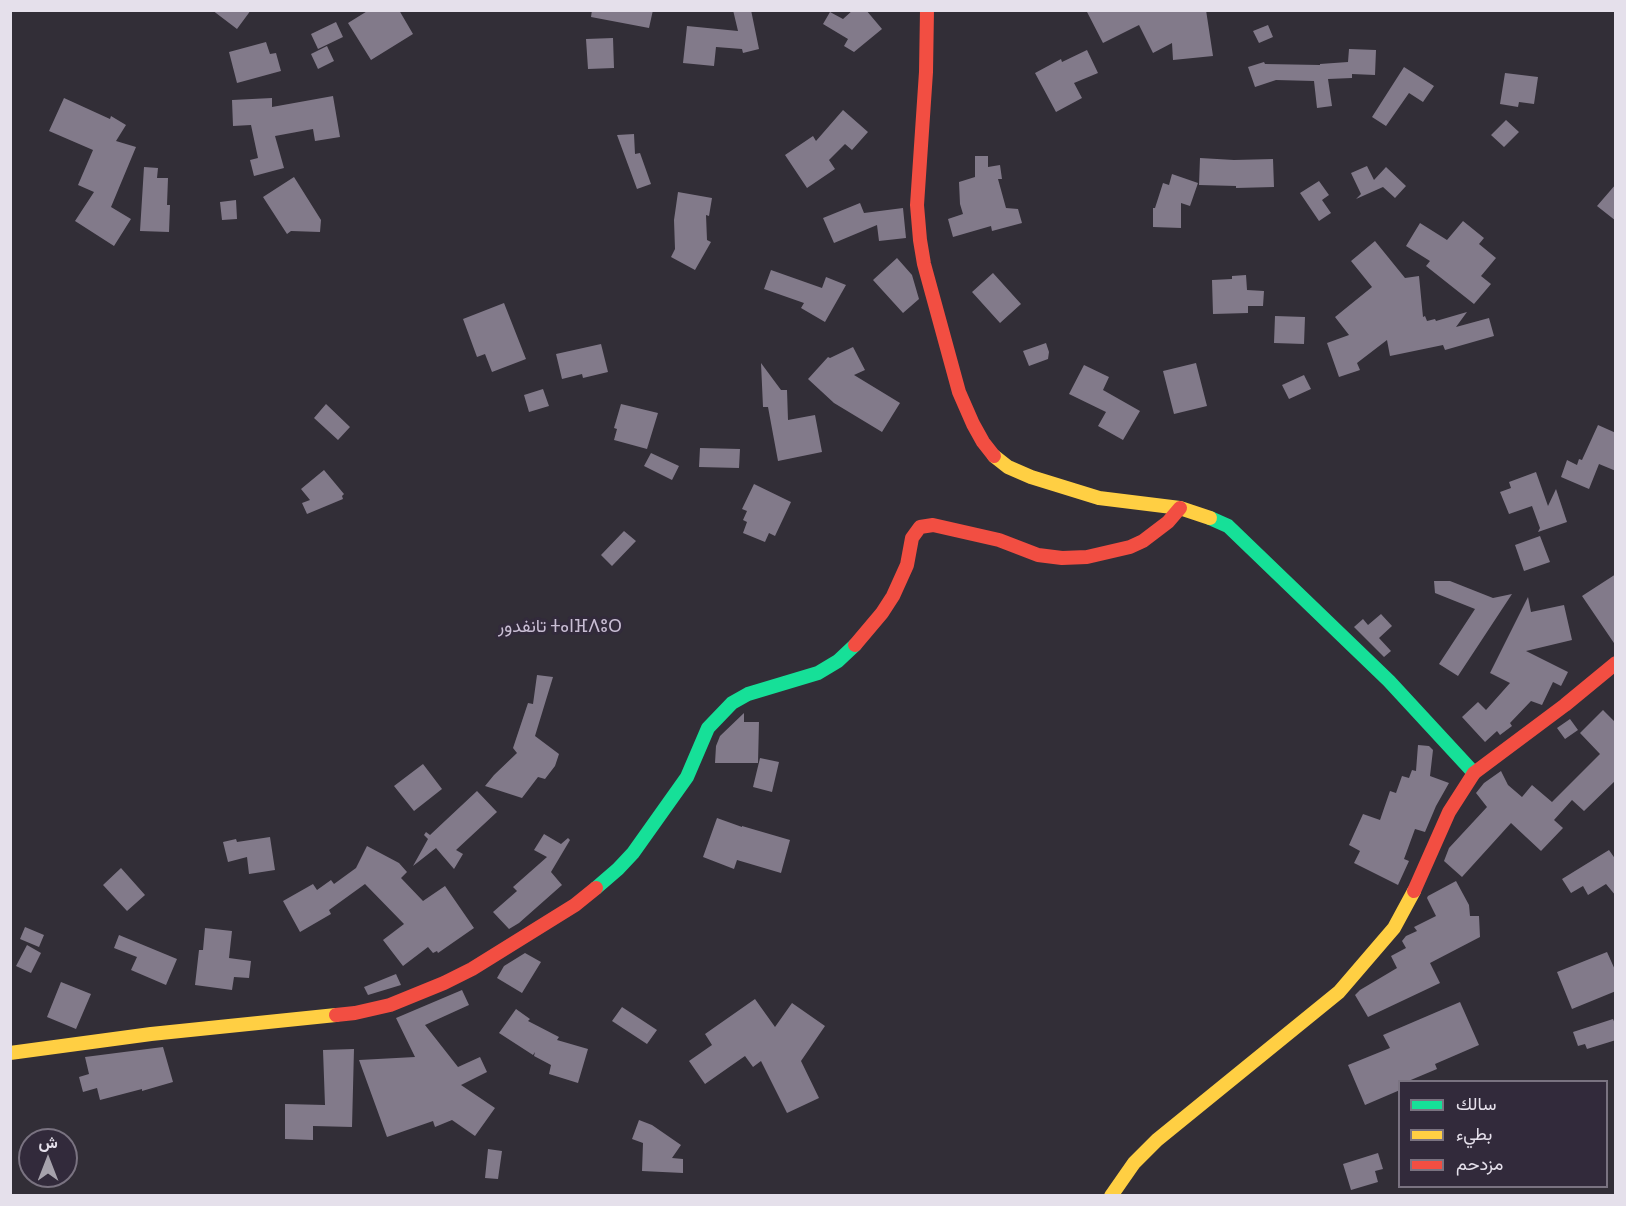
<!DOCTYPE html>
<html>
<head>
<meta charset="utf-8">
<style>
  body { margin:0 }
  #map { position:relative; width:1626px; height:1206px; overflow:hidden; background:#322e37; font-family:"Titillium Web",Vazirmatn,sans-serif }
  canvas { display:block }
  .frame { position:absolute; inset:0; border:12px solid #e5e0eb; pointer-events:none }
  .legend { position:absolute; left:1398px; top:1080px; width:210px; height:108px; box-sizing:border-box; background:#322a3b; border:2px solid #7a7381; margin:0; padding:8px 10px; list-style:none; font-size:18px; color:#e5e0eb }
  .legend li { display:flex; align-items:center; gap:12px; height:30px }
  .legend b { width:30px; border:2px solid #7a7381 }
  .north { position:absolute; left:18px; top:1128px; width:60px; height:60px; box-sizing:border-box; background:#322a3b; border:2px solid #7a7381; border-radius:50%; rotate:0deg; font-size:16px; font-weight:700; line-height:24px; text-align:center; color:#e5e0eb }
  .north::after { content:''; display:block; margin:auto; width:21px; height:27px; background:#a6a2ac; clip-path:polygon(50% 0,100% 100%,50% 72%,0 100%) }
</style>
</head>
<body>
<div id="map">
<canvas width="1626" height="1206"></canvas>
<div class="frame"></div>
<ul class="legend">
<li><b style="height:8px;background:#16e098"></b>سالك</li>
<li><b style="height:8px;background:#ffcf43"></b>بطيء</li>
<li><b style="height:8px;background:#f24e42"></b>مزدحم</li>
</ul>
<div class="north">ش</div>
</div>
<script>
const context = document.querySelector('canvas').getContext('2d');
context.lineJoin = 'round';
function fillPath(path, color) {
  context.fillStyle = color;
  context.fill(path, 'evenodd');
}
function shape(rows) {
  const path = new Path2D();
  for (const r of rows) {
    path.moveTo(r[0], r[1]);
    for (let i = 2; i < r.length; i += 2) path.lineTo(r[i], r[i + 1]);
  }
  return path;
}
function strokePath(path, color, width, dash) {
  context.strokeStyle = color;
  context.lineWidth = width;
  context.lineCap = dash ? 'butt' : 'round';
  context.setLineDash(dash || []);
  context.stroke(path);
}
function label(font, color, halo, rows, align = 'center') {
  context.font = font + ' "Titillium Web",Vazirmatn,"Noto Sans Tifinagh",sans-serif';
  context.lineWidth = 6;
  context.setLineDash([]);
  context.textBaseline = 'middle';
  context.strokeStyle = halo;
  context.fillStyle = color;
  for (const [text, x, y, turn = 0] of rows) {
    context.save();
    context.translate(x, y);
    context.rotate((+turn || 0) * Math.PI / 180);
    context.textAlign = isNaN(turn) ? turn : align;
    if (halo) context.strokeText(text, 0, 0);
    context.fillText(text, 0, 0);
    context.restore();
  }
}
fillPath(shape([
  [212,10,251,10,237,29],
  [369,10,399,10,413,34,371,60,348,23],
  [592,10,653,10,649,28,591,17],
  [733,10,751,10,759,49,743,53,742,49,716,47,714,66,683,63,687,26,738,31],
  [853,10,866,10,882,29,854,52,844,46,848,39,823,24,830,12,843,19],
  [1086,10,1206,10,1213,56,1173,60,1172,43,1153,53,1139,25,1103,43],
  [336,22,343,37,318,49,311,34],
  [1268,25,1273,37,1259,43,1253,31],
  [613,38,614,68,588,69,586,39],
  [266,42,270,54,276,53,281,71,237,83,229,52],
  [327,46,334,61,318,69,311,54],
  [1349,49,1376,50,1375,75,1352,74,1352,78,1328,79,1332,106,1317,108,1314,81,1276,80,1255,87,1248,67,1264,62,1265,64,1320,65,1320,64,1348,62],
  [1087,50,1098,73,1074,83,1082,98,1056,112,1035,73,1061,59,1062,62],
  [1404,67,1434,86,1423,102,1409,93,1386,126,1372,117],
  [1505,73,1538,77,1534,104,1519,102,1518,107,1500,104],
  [333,96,340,137,315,141,313,129,275,136,284,168,254,176,250,160,258,158,251,125,233,126,232,100,272,98,272,107],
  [64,98,110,119,111,116,126,125,116,141,136,147,111,207,131,219,114,246,75,221,94,192,78,185,93,150,49,131],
  [843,110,868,132,852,150,845,144,829,160,835,169,807,188,785,155,813,136,816,141],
  [1506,120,1519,132,1504,147,1491,135],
  [634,134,635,154,640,153,651,184,637,189,617,135],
  [975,156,988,156,988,167,1000,165,1002,179,998,179,1006,208,1018,209,1022,223,992,231,991,226,953,237,948,219,963,214,960,204,959,182,975,177],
  [1200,158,1234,160,1273,159,1274,187,1236,188,1236,186,1199,185],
  [1367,166,1374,180,1386,167,1406,186,1395,198,1383,187,1356,199,1361,194,1351,173],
  [144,167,158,168,157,178,168,178,167,205,170,205,169,232,140,231],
  [1172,174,1198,183,1190,206,1181,203,1181,228,1153,227,1153,208,1155,208,1163,183,1169,185],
  [294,177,321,220,320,232,291,231,287,234,263,197],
  [1319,181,1329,195,1322,200,1331,213,1319,221,1300,193],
  [1616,184,1616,221,1597,206],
  [678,192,712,198,709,216,706,215,707,240,711,242,695,270,671,257,675,249,674,220],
  [236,200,237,219,222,220,220,202],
  [860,203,864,213,903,208,906,238,879,241,877,225,834,243,823,218],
  [1463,221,1484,238,1479,244,1496,258,1481,276,1491,284,1474,304,1426,266,1430,261,1406,246,1420,223,1447,240],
  [1375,241,1405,278,1419,276,1423,317,1425,316,1427,321,1435,319,1436,321,1467,312,1456,327,1489,318,1494,336,1445,350,1443,345,1390,356,1387,340,1357,363,1360,370,1339,377,1327,343,1349,335,1335,317,1372,287,1351,261],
  [897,258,912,275,919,299,903,313,873,280],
  [771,270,822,288,826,277,846,285,825,322,801,308,804,303,764,289],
  [993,273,1021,304,1000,323,972,292],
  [1246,275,1247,290,1264,291,1263,306,1248,306,1248,313,1213,314,1212,280,1232,279,1232,276],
  [504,303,526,359,492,372,485,354,477,357,463,319],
  [1275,316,1305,317,1304,344,1274,343],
  [1046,343,1049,352,1048,359,1029,366,1023,351],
  [601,344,608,372,583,378,582,374,562,379,556,354],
  [853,347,865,370,854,375,900,403,882,432,834,403,808,379,828,357,830,358],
  [761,363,781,390,787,390,788,420,815,415,822,452,778,461,768,407,763,407],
  [1196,363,1207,406,1174,414,1163,371],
  [1084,365,1109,377,1103,390,1140,411,1123,440,1098,426,1106,412,1069,394],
  [1304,375,1311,389,1289,399,1282,385],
  [543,389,549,406,529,412,524,395],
  [326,404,350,427,338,440,314,418],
  [621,404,658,413,647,449,614,440,617,429,614,428],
  [1598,425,1616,433,1616,471,1599,464,1589,489,1561,477,1567,460,1577,465,1579,459,1582,460],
  [700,448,740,449,739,468,699,467],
  [651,453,679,466,672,480,644,466],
  [324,470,344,494,342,496,343,499,307,514,302,503,310,500,301,489],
  [1536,472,1548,506,1556,489,1567,522,1538,532,1540,528,1532,506,1509,514,1500,492,1511,488,1509,482],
  [754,484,791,502,775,536,769,533,765,542,743,533,747,522,743,520,747,511,742,509],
  [624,531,636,541,612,566,601,555],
  [1540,536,1550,562,1524,571,1515,545],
  [1616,574,1616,646,1582,596],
  [1434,581,1450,581,1493,598,1512,594,1458,676,1439,664,1475,609,1435,593],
  [1528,597,1531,612,1564,605,1572,640,1526,651,1568,672,1561,686,1553,682,1542,705,1531,701,1510,723,1512,726,1500,735,1497,731,1485,742,1462,717,1478,702,1486,710,1510,683,1490,673],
  [1381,614,1392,626,1379,638,1391,651,1384,657,1354,627,1363,619,1368,625],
  [537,675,553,677,535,736,559,754,555,766,545,779,538,777,522,798,485,786,494,775,517,753,513,748,528,703,533,704],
  [1603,710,1616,723,1616,780,1584,811,1572,800,1554,820,1563,828,1541,851,1511,823,1462,877,1444,861,1449,848,1487,807,1476,793,1484,783,1501,771,1508,785,1522,797,1532,785,1552,802,1600,754,1580,733],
  [744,713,744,722,759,722,758,763,715,763,716,746,720,736],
  [1570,719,1578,730,1565,739,1557,728],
  [1418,745,1429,746,1433,750,1430,776,1449,783,1436,806,1425,832,1415,829,1404,859,1409,861,1398,885,1354,863,1360,851,1349,845,1363,814,1380,820,1390,791,1396,793,1402,776,1409,778,1412,770,1416,771],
  [760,758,779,762,772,792,753,787],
  [423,764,442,789,414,811,394,786],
  [477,791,497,812,456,850,463,854,454,869,436,848,413,866,428,839,424,835,426,832,430,835],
  [717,818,742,827,742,826,790,840,781,873,737,860,734,869,703,857],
  [544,834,561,844,568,838,570,840,551,872,562,885,519,923,509,929,493,912,517,891,513,887,547,857,534,850],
  [270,837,275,870,249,874,247,857,228,862,223,842,236,839,237,842],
  [367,846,399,863,407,872,401,878,423,901,445,886,474,928,438,953,437,951,433,953,428,947,403,966,383,940,404,924,365,884,329,910,331,914,300,932,283,901,313,884,317,890,331,880,334,884,356,868],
  [1609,850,1616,860,1616,896,1606,884,1588,895,1583,886,1571,893,1562,879],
  [121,868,145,895,127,911,103,885],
  [1456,881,1469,905,1470,916,1479,916,1480,937,1430,963,1440,983,1368,1017,1355,995,1360,990,1397,968,1391,956,1406,948,1402,941,1406,936,1417,931,1414,927,1436,916,1427,898,1428,896],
  [25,927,44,935,39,947,20,939],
  [205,928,232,931,229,958,251,961,249,978,234,977,232,990,195,985,199,950,203,950],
  [119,935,177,959,166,985,131,970,137,957,114,948],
  [27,945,41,953,31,973,16,966],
  [1607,952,1616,972,1616,991,1572,1009,1557,972],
  [525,953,541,962,522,993,497,978,504,966],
  [396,974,401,985,368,995,364,987],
  [61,982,91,994,76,1029,47,1017],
  [462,990,469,1005,425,1025,458,1067,480,1057,487,1072,461,1085,495,1108,475,1136,452,1120,435,1127,433,1121,387,1137,359,1060,415,1057,396,1018],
  [755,999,775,1027,792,1003,825,1026,801,1061,819,1098,787,1113,761,1061,753,1067,745,1056,705,1084,689,1061,712,1045,705,1034],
  [1460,1002,1479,1045,1435,1064,1437,1069,1406,1082,1400,1082,1400,1090,1365,1105,1348,1065,1390,1048,1383,1035],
  [622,1007,657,1030,647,1044,612,1021],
  [516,1009,530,1019,528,1021,559,1037,557,1040,588,1049,578,1083,549,1074,551,1065,534,1056,535,1052,533,1055,499,1033],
  [1613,1019,1616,1026,1616,1040,1587,1049,1585,1044,1578,1046,1573,1032],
  [163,1047,173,1082,142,1091,142,1089,100,1100,97,1088,83,1092,79,1077,89,1074,85,1057],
  [354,1049,352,1127,313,1126,313,1140,285,1139,285,1104,325,1105,323,1050],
  [639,1120,652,1125,681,1145,672,1158,683,1159,683,1173,642,1171,643,1143,632,1139],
  [488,1149,502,1151,498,1179,485,1178],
  [1378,1153,1383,1169,1375,1171,1378,1182,1351,1190,1343,1164]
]), '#827a8a');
strokePath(shape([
  [1210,518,1228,526,1389,681,1474,773],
  [596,888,618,869,633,853,687,777,708,728,732,703,748,694,818,673,838,661,855,645]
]), '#16e098', 14);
strokePath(shape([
  [994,456,1008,467,1031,477,1099,498,1180,508,1210,518],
  [10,1053,151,1034,336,1015],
  [1111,1196,1134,1163,1157,1140,1339,992,1394,928,1414,891]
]), '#ffcf43', 14);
strokePath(shape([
  [927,10,926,72,917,205,920,240,924,264,959,392,973,424,983,442,994,456],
  [855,645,882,613,893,596,907,565,912,538,920,527,933,525,999,540,1038,555,1062,558,1087,557,1130,547,1143,541,1168,522,1180,508],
  [1414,891,1449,812,1474,773,1565,705,1616,663],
  [336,1015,355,1013,390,1005,444,983,472,969,575,905,596,888]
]), '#f24e42', 14);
label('18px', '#c9bed4', '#322a3b', [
  ["تانفدور ⵜⴰⵏⴼⴷⵓⵔ",560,628]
]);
</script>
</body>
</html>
